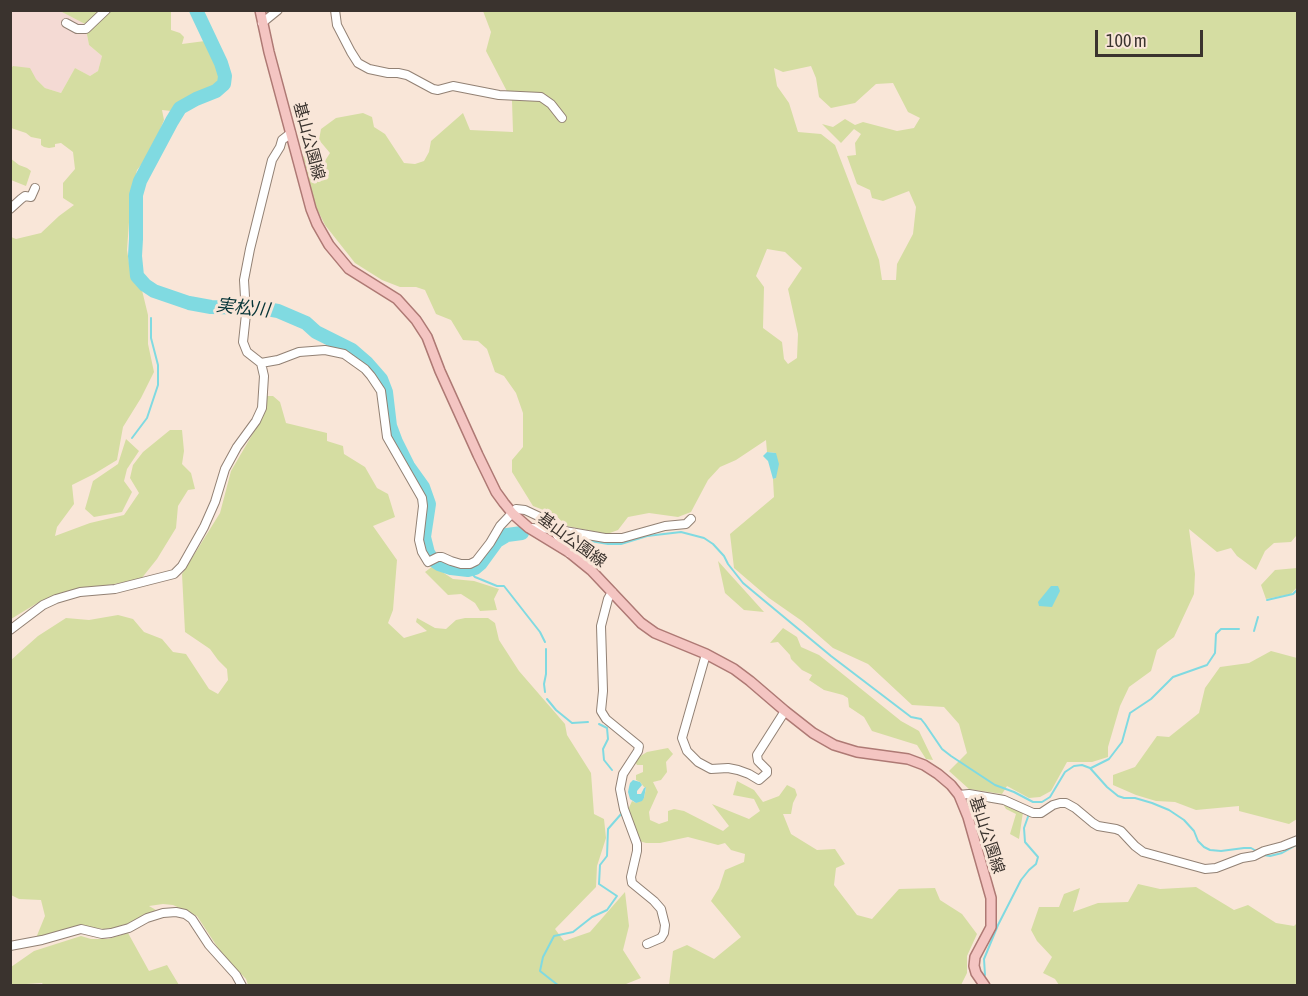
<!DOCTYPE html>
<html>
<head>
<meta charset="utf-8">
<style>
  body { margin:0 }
  #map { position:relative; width:1308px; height:996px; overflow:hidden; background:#f9e6d8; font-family:"Asap Condensed",sans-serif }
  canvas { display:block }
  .frame { position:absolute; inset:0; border:12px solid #3a332e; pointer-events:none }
  .scale { position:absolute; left:1095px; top:30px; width:108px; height:27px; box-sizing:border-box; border:3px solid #3a332e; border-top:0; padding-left:8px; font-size:18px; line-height:21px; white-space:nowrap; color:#3a332e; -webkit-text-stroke:4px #f9e6d8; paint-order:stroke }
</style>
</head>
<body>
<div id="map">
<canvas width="1308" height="996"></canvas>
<div class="frame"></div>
<div class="scale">100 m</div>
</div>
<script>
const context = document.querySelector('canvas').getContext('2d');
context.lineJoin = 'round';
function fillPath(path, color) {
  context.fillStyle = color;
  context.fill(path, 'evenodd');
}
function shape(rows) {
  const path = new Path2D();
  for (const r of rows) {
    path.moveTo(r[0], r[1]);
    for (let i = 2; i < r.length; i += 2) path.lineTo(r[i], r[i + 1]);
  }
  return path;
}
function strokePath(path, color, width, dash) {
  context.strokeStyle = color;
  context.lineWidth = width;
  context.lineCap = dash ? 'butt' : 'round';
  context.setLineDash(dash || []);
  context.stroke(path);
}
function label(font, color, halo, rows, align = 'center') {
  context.font = font + ' "Asap Condensed","Noto Sans JP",sans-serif';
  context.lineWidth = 6;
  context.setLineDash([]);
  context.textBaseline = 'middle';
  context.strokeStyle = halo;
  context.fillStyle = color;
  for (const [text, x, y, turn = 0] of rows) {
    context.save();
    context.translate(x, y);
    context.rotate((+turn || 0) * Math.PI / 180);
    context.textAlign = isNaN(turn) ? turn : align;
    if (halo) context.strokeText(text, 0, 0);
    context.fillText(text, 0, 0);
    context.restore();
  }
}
fillPath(shape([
  [11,11,60,11,85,24,89,45,102,56,98,71,90,76,75,68,61,93,45,88,36,79,14,66,11,70]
]), '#f4dad4');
fillPath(shape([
  [109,10,112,12,114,10,171,10,171,30,180,33,184,37,182,44,205,41,219,71,228,73,227,88,218,96,181,112,162,110,164,120,150,154,137,170,131,195,127,250,129,263,140,282,148,315,148,344,154,372,141,398,123,427,117,460,94,474,72,485,74,504,57,527,55,536,90,523,124,515,139,493,130,478,133,465,143,452,170,430,182,430,184,451,182,464,191,473,195,489,188,490,178,506,176,528,157,559,141,579,114,584,79,590,55,596,39,602,11,619,11,237,16,239,41,233,59,216,74,205,63,198,63,183,75,169,73,152,61,143,55,144,55,147,49,148,44,147,41,145,41,139,31,137,26,133,11,128,10,70,13,66,30,68,36,79,45,88,61,93,75,68,90,76,98,71,102,56,89,45,85,24,60,11],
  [483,11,1297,11,1298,528,1296,536,1291,542,1274,543,1265,551,1256,570,1237,556,1231,548,1217,552,1189,529,1195,574,1194,594,1174,637,1157,650,1151,671,1129,687,1120,706,1108,747,1108,757,1092,762,1067,762,1051,791,1040,797,1029,798,1007,786,1002,794,969,789,949,771,967,753,959,724,944,707,912,705,868,664,833,648,802,621,769,598,734,568,730,534,774,497,773,479,776,478,776,453,767,452,766,440,736,460,720,467,708,480,691,512,678,517,649,513,628,517,618,530,607,534,567,526,554,514,533,506,512,472,512,460,523,447,523,413,516,393,504,376,495,372,487,349,478,341,463,340,451,320,436,314,425,290,416,287,400,287,382,280,355,263,325,225,314,203,303,156,321,167,330,153,319,140,321,129,336,118,363,113,372,117,374,127,385,134,404,163,415,164,424,161,429,152,431,141,463,113,470,130,513,132,512,101,486,51,491,32],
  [811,66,816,78,819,97,831,108,855,103,876,84,893,83,908,112,920,118,914,128,897,131,863,122,855,125,845,119,833,127,822,124,841,143,854,129,861,134,855,143,856,155,847,156,857,184,870,190,872,198,883,201,909,191,916,207,913,234,897,264,896,280,882,280,879,260,835,145,821,134,798,132,789,103,777,86,774,68,783,72],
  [767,249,785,252,802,268,788,289,798,334,797,358,788,364,784,359,782,342,763,328,764,287,756,276],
  [10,158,19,165,27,168,31,171,26,186,11,180],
  [267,396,273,396,280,402,286,423,327,433,327,441,343,446,344,454,365,467,377,488,388,494,395,517,373,526,397,560,393,610,388,623,404,638,427,631,416,622,417,618,435,628,446,629,456,620,465,618,488,618,495,623,499,640,519,671,565,724,567,735,591,773,594,814,604,819,606,838,597,866,596,887,555,929,564,941,590,932,625,892,629,926,623,950,641,978,621,986,248,985,246,979,222,954,197,916,173,905,163,904,149,906,156,910,119,928,104,929,78,926,36,938,45,916,41,900,19,899,11,895,10,661,38,636,66,618,89,620,118,615,133,619,144,632,162,639,173,652,186,654,209,689,218,694,228,680,227,669,218,660,210,649,185,632,182,574,220,513,231,471,259,423,265,409],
  [126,439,139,451,127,469,124,481,132,492,122,512,94,517,85,509,93,481,118,464],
  [718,561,764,612,744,610,725,593],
  [433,566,453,579,474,581,499,589,494,599,497,610,480,611,475,603,461,594,448,595,425,572],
  [1297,568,1297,587,1291,594,1266,599,1261,585,1275,570],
  [783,628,797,637,801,647,819,655,901,721,919,731,933,760,926,759,917,745,872,731,864,717,849,707,848,698,843,695,824,690,809,680,812,675,802,670,791,659,790,655,778,642,770,643],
  [1271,651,1297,658,1297,819,1289,824,1239,811,1239,806,1196,810,1175,802,1156,801,1136,795,1113,785,1113,775,1135,767,1157,736,1169,737,1199,713,1205,688,1220,667,1249,663],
  [668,748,673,754,666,762,667,772,661,780,653,782,658,792,649,812,650,820,659,824,668,821,668,811,674,809,684,811,723,831,729,826,712,804,749,819,760,811,754,799,733,795,737,781,754,790,763,802,779,796,787,785,795,789,797,795,793,803,791,814,783,814,791,834,817,850,835,849,845,864,836,868,834,885,857,915,872,919,899,889,935,888,940,900,962,914,977,934,967,956,967,973,961,985,669,985,673,951,687,945,714,959,741,937,711,901,719,888,725,870,744,862,745,854,731,850,725,843,718,845,688,837,660,843,646,843,639,841,627,812,632,801,636,803,644,798,646,788,644,787,640,782,636,780,636,775,643,772,643,765,637,765,634,760,647,752],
  [1003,804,1023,812,1019,839,1010,834,1016,814,1006,809],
  [1138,884,1160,889,1196,887,1234,910,1248,905,1276,923,1294,926,1297,923,1297,985,1059,985,1055,979,1043,973,1052,957,1037,941,1031,930,1039,907,1059,907,1064,894,1080,888,1073,912,1098,903,1128,902],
  [128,933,149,971,167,965,179,985,44,986,42,983,11,985,11,967,34,951,81,936,91,939,108,939]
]), '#d5dda2');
fillPath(shape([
  [767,452,776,453,779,464,776,478,773,479,768,461,763,456],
  [1051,586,1058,586,1060,591,1052,607,1039,606,1038,602],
  [633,780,640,782,642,785,637,791,637,794,641,794,644,788,646,787,644,798,642,801,636,803,630,799,628,792,629,787,630,783]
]), '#80dae1');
strokePath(shape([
  [132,438,147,418,158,385,158,365,151,338,151,318],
  [561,536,608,544,621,544,647,536,681,532,704,538,713,544,724,556,728,564,743,583,755,593,831,656,911,717,921,719,925,724,942,749,951,756,995,785,1014,792,1033,802,1042,802,1050,797,1065,772,1074,766,1082,765,1090,768,1107,787,1118,796,1124,798,1135,798,1152,803,1169,810,1184,820,1194,831,1198,841,1204,847,1210,850,1221,851,1244,848,1251,848,1258,852],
  [468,570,475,577,497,586,504,586,540,632,545,642],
  [1267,600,1293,594,1298,589],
  [1254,631,1258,617],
  [545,692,544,684,546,674,546,649],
  [547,699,556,710,572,723,588,722],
  [599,724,607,728,608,739,603,749,604,760,612,770],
  [1091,768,1109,759,1122,742,1130,713,1151,699,1173,677,1207,665,1215,653,1216,634,1221,629,1239,629],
  [1263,855,1270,856,1282,853,1298,844],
  [985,975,984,959,998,925,1021,880,1029,870,1036,864,1038,857,1025,842,1024,828,1029,814],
  [559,986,540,971,543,957,554,936,573,932,592,917,607,910,617,896,599,884,600,865,607,856,608,829,622,813],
  [979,986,979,985]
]), '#80dae1', 2);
strokePath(shape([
  [196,10,221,63,225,76,224,84,216,91,196,99,180,108,172,121,140,181,136,195,136,239,135,256,137,276,145,285,154,291,189,303,211,307,261,308,278,311,306,323,316,332,352,350,367,363,381,379,386,392,390,426,396,442,408,466,423,487,429,504,424,537,428,553,432,559,439,564,451,568,468,570,475,568,481,563,497,541,507,535,522,533]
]), '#80dae1', 14);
const minor = shape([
  [335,10,337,25,351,52,358,63,369,69,388,73,398,73,407,75,433,89,438,90,453,86,499,95,541,97,551,104,562,118],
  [66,23,77,29,86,29,106,10],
  [262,23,278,10],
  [10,209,21,199,25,196,31,197,35,188],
  [261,363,278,360,299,352,325,350,344,354,365,369,371,376,381,391,387,437,422,498,423,506,419,540,422,552,428,562,438,557,442,557,451,561,461,564,470,564,476,561,490,543,500,526,516,509,525,510,540,517,553,529,569,553],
  [531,528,553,529,605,538,622,538,665,526,686,524,691,519],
  [612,592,608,599,601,626,603,691,601,711,606,719,639,746,638,751,623,774,620,789,624,809,637,844,637,851,631,877,632,883,654,901,661,909,665,925,664,933,661,938,647,944],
  [10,630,43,605,56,599,80,592,115,589,174,574,182,566,204,527,215,502,225,469,237,447,256,421,262,408,264,376,261,363,247,352,243,342,246,314,244,280,250,249,272,160,280,147,282,140,291,133],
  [706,654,682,738,687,751,698,762,711,769,728,768,738,770,749,774,759,780,767,773,767,770,758,761,757,755,785,711],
  [959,795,969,794,1004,800,1033,813,1041,813,1053,805,1060,803,1066,803,1075,808,1093,823,1098,826,1116,829,1121,831,1135,846,1143,852,1205,869,1216,868,1242,858,1254,856,1264,851,1283,846,1298,840],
  [10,946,42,940,81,929,102,934,111,933,129,928,147,918,163,913,176,912,185,914,192,919,209,945,236,975,242,986]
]);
const major = shape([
  [260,10,269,52,311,209,317,224,329,245,349,269,397,299,416,320,427,337,440,371,478,455,496,492,504,503,513,514,529,528,570,553,591,570,641,623,655,633,706,654,734,669,750,681,785,711,813,733,834,745,857,752,908,759,924,765,938,774,951,785,959,795,968,817,991,898,991,927,975,957,974,966,976,973,985,986]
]);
strokePath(minor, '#928174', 10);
strokePath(major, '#ae7974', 12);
strokePath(minor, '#fff', 8);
strokePath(major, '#f4c5c2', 9);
label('16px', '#3a332e', '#f9e6d8', [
  ["基山公園線",309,141,75],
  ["基山公園線",572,540,36],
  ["基山公園線",987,835,72]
]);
label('italic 18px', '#043336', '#f9e6d8', [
  ["実松川",243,308,6]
]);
</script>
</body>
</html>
